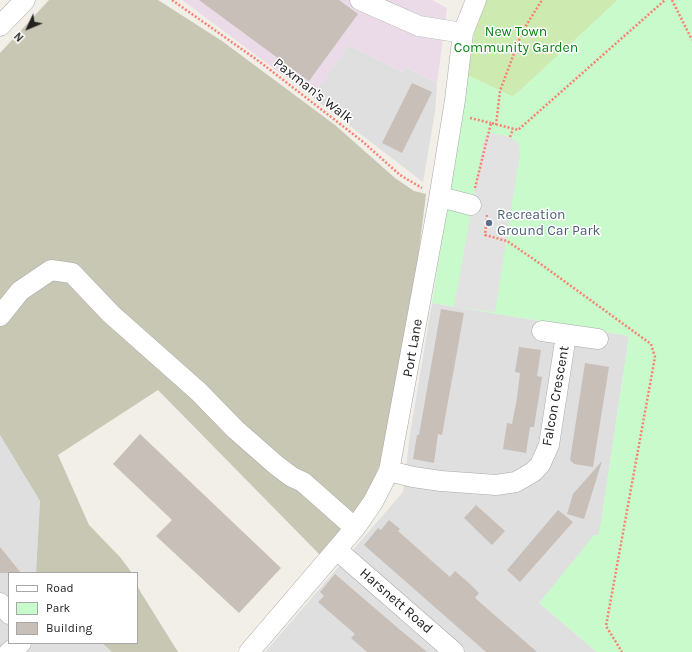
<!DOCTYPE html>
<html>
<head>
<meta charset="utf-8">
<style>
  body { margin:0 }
  #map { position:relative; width:692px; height:652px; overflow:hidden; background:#f2efe9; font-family:Karla,sans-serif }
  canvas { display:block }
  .legend { position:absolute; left:8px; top:572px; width:130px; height:72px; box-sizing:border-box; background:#fff; border:1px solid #a7a7a7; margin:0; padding:5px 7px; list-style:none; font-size:12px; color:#222 }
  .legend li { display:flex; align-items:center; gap:8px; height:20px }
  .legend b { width:20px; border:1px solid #a7a7a7 }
  .north { position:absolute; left:8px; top:8px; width:40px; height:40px; -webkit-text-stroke:3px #fff; paint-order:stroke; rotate:226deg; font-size:11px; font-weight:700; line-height:16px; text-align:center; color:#222 }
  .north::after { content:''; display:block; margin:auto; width:14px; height:18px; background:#222; clip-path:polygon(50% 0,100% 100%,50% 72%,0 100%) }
</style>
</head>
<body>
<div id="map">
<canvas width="692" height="652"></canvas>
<ul class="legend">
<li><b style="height:5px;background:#fff"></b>Road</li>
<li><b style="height:11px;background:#c8facc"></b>Park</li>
<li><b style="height:11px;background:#c7bfb8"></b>Building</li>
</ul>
<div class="north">N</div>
</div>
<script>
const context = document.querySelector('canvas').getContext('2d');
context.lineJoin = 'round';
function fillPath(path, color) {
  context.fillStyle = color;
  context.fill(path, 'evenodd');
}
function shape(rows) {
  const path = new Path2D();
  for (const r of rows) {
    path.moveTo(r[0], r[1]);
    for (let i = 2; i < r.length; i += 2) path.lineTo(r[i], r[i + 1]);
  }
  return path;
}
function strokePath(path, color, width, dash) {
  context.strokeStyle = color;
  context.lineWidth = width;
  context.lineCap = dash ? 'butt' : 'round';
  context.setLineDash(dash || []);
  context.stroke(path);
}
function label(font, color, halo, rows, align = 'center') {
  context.font = font + ' Karla,sans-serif';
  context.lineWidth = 3;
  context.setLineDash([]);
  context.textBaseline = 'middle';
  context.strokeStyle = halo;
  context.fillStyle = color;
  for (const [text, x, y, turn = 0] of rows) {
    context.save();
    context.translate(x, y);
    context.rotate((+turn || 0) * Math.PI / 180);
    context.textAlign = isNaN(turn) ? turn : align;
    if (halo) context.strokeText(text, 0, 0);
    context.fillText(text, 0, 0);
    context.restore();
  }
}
fillPath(shape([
  [348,45,402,72,406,67,437,83,435,112,423,182,312,97],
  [432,303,629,336,599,536,539,603,597,652,265,652,403,492,410,434],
  [0,435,40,501,36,573,9,573,9,643,102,643,112,652,0,652]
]), '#e0dfdf');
fillPath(shape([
  [182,0,432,0,447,8,437,83,406,67,402,72,348,45,312,97]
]), '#ebdbe8');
fillPath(shape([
  [49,0,158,0,222,41,335,125,395,178,414,191,426,194,415,283,382,459,370,489,345,528,321,556,158,390,58,455,89,525,120,557,132,573,36,573,40,501,0,435,0,53],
  [137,585,140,591,178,652,112,652,102,643,137,643]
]), '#c7c7b4');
fillPath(shape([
  [482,0,618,0,513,97,467,75,479,6]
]), '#cdebb0');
fillPath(shape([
  [618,0,692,0,692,652,597,652,539,603,594,535,599,535,629,336,432,303,467,75,513,97]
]), '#c8facc');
fillPath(shape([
  [492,133,510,137,519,143,520,153,495,312,454,307,483,144,486,136]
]), '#e2e2e2');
fillPath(shape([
  [199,0,339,0,358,14,309,81],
  [412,83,432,92,402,153,382,143],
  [441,309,464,313,442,435,438,434,434,463,413,459,417,435,419,435],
  [519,347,541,350,537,376,542,377,534,427,530,427,526,453,503,449,507,423,512,424,517,398,520,373,515,372],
  [585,363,609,367,593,467,574,464,570,460],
  [140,434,281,568,239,613,156,536,172,520,113,464],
  [602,461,584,519,567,514,573,494],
  [476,505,505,531,492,545,464,518],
  [558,510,573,522,520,582,507,570],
  [389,520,400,529,398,531,450,577,455,571,470,584,479,593,475,598,537,652,486,652,364,545,378,528,381,530],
  [0,547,21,573,0,573],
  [335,574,399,629,427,652,367,652,351,638,355,634,318,602,324,596,320,592]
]), '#c7bfb8');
const minor = shape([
  [360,0,419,26,463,33],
  [0,26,25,0],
  [439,199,448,199,471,205],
  [0,316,20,291,51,270,72,273,111,314,199,392,235,429,276,465,292,477,303,482,355,528],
  [542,331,598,339],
  [389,471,413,477,441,481,496,485,516,482,533,472,540,465,549,445,566,335],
  [337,550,454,652],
  [0,603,9,614],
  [9,652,21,643],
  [249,652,355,528,373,502,389,471,439,199,455,100,463,33,476,0]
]);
strokePath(minor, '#a9a9a9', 21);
strokePath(shape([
  [172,0,260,62,362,141,400,175,422,188],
  [672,0,692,40],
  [470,118,491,123],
  [496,125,500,91,522,32,542,0],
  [510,137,513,129],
  [475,188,491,123,518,130,665,0],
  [487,215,485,235,507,241,542,265,651,344,655,357,606,626,622,652]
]), '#fa8072', 2.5, [2, 2]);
strokePath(minor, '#fff', 20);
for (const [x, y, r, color] of [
  [489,223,4,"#5c6f8a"]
]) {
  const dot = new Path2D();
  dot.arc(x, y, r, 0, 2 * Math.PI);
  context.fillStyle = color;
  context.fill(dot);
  strokePath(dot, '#fff', 1.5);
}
label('14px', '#0c8416', '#fff', [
  ["New Town",516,32],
  ["Community Garden",516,48]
]);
label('14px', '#222', '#fff', [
  ["Paxman's Walk",313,91,38],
  ["Port Lane",413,348,-80],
  ["Falcon Crescent",556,396,-80],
  ["Harsnett Road",396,601,41]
]);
label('14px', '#4e5e75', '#fff', [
  ["Recreation",497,215],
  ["Ground Car Park",497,231]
], 'left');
</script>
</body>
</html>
